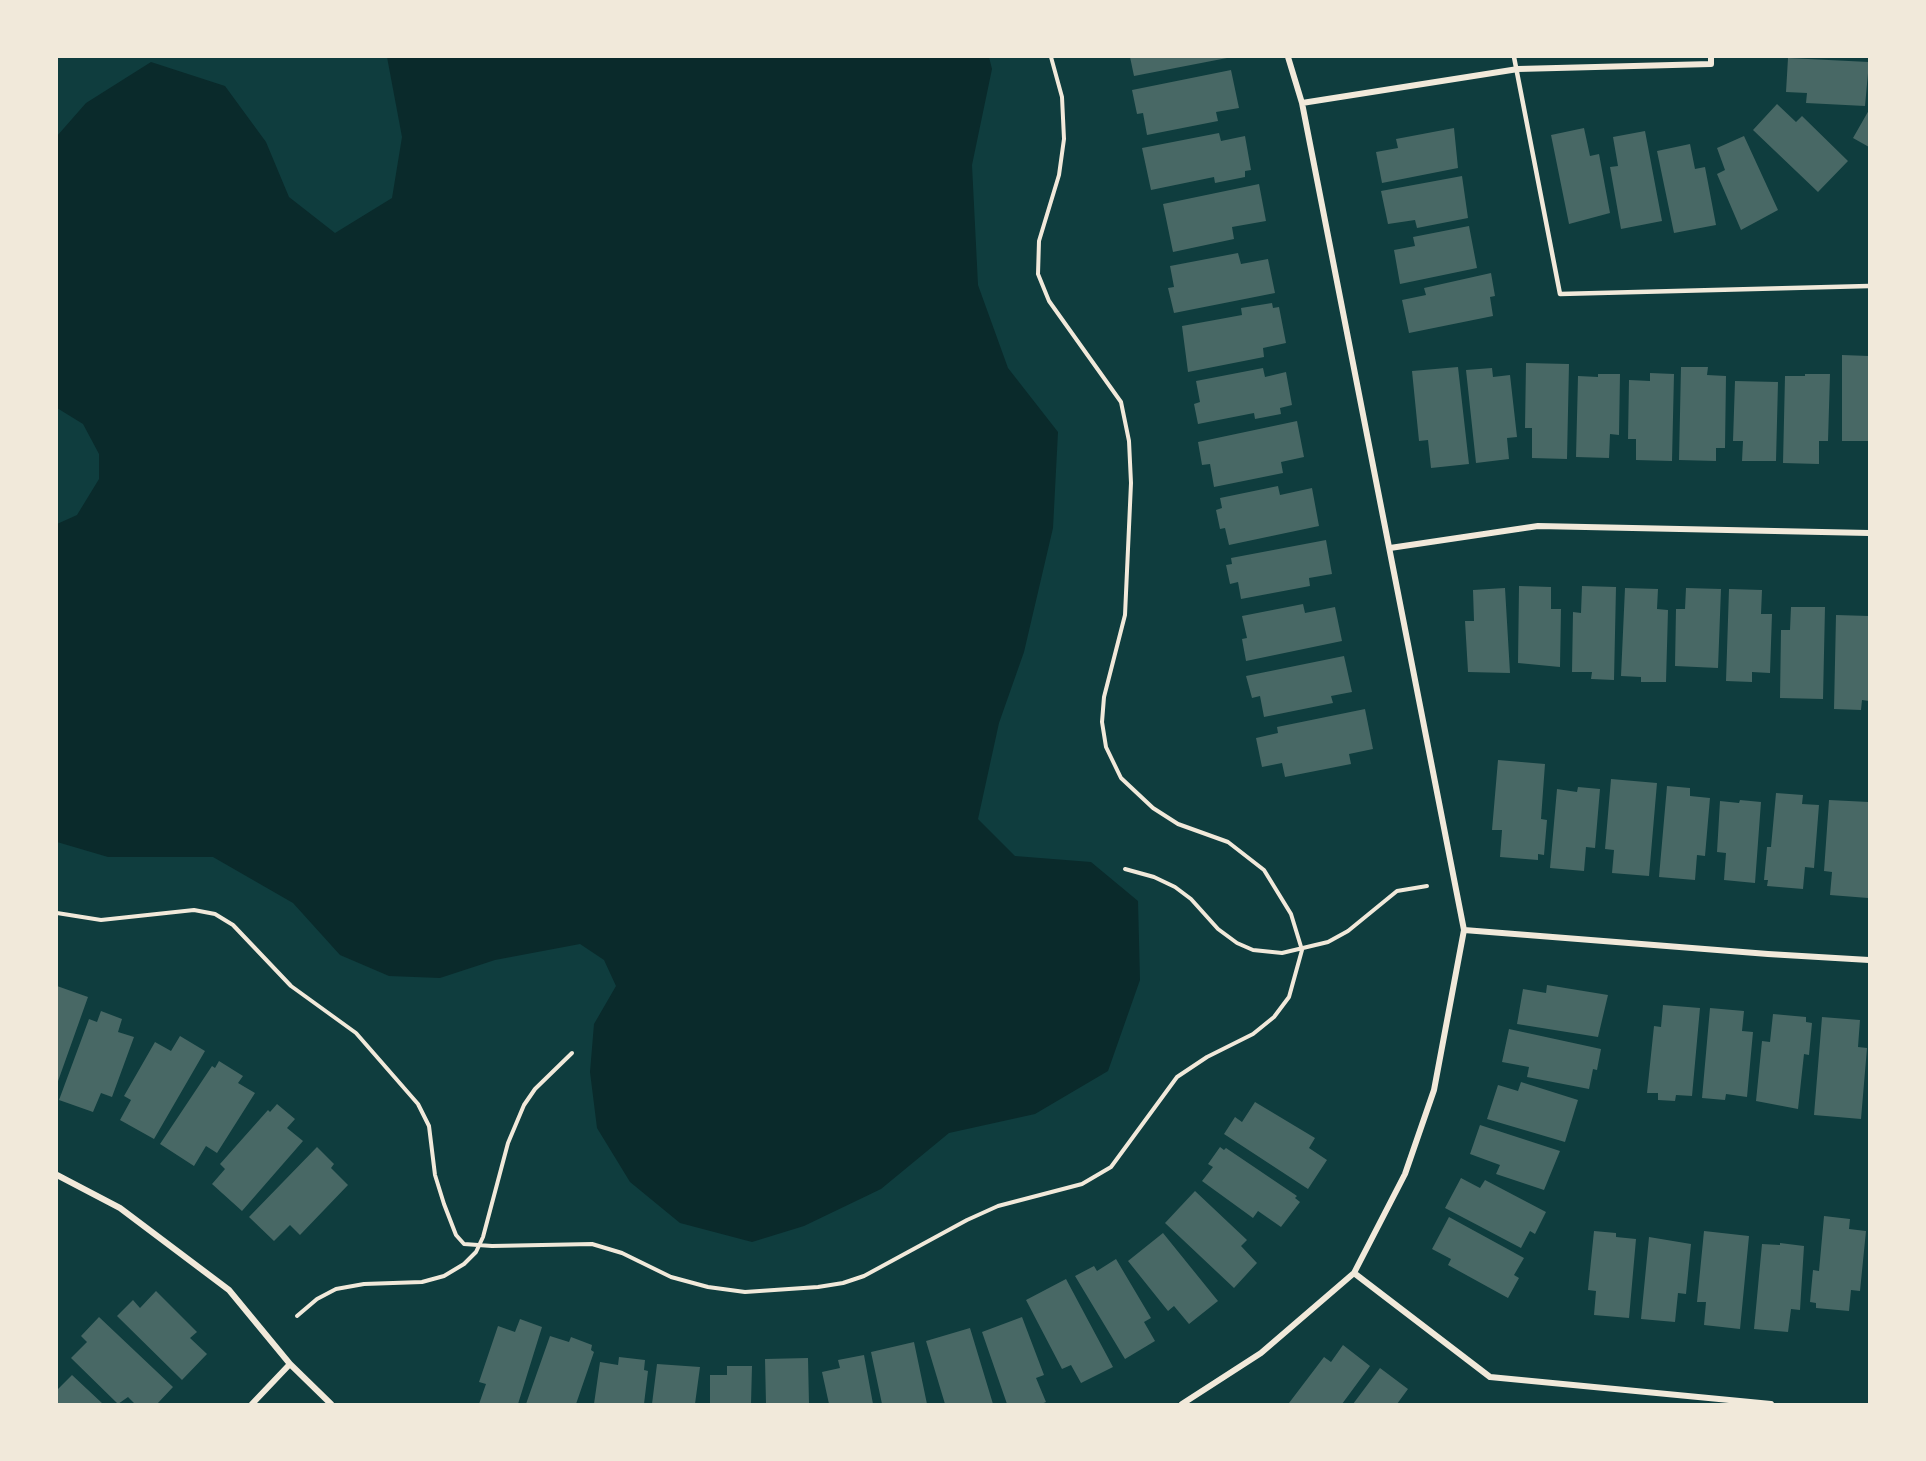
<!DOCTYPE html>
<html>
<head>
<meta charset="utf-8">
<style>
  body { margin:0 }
  #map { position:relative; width:1926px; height:1461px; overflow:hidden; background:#0f3d3e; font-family:Montserrat,sans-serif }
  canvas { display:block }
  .frame { position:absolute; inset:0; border:58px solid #f1e9da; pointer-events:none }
</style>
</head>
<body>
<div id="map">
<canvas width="1926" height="1461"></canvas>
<div class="frame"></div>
</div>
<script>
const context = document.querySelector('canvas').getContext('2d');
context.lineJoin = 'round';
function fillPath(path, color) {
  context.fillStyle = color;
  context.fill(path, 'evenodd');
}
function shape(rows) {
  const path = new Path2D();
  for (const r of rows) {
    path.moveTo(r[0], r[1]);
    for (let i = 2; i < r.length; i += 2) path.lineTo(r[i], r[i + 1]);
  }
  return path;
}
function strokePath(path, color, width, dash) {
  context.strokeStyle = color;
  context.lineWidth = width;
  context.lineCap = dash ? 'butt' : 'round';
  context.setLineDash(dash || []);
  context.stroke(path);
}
fillPath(shape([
  [387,57,989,57,992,69,972,165,978,285,1008,368,1058,432,1053,528,1024,652,999,723,978,819,1015,856,1091,862,1138,901,1140,980,1108,1071,1035,1114,949,1133,881,1189,804,1226,752,1242,680,1223,630,1182,597,1128,590,1072,594,1024,616,986,604,960,580,944,495,960,440,978,389,976,340,955,293,903,213,857,108,857,57,842,57,524,77,515,99,479,99,454,83,424,57,408,57,136,86,103,151,62,225,86,266,142,289,197,335,233,392,198,402,137]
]), '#0a2a2b');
fillPath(shape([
  [1130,57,1227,57,1227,58,1134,76],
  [1788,58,1869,62,1865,106,1806,103,1807,93,1786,92],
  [1231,70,1239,108,1216,112,1218,121,1147,135,1143,113,1137,114,1132,90],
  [1777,104,1796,122,1802,116,1848,161,1818,192,1753,130],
  [1869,110,1869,147,1853,138],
  [1454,128,1458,168,1382,183,1376,152,1398,148,1396,139],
  [1584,128,1590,156,1599,154,1610,213,1569,224,1551,135],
  [1645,131,1662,221,1621,229,1610,167,1618,166,1613,137],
  [1219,133,1221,141,1245,136,1251,170,1245,171,1245,177,1215,183,1214,177,1151,190,1142,148],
  [1744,136,1778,210,1741,230,1717,174,1725,170,1717,148],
  [1690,144,1695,169,1705,167,1716,225,1674,233,1657,151],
  [1462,176,1468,218,1417,228,1415,220,1388,224,1381,191],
  [1259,184,1266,221,1232,227,1234,239,1173,252,1163,204],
  [1469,226,1477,268,1400,284,1394,250,1415,246,1413,237],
  [1238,253,1241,264,1268,259,1275,293,1174,313,1168,288,1174,287,1170,266],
  [1491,273,1495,296,1490,297,1493,316,1409,333,1402,300,1426,295,1424,288],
  [1272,303,1273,308,1279,307,1286,343,1263,348,1264,357,1188,372,1182,326,1242,315,1241,308],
  [1842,355,1869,356,1869,441,1842,441],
  [1526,363,1569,364,1567,459,1532,458,1532,428,1525,428],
  [1458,367,1469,464,1431,468,1428,440,1419,441,1412,371],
  [1681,367,1708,367,1707,375,1726,376,1725,448,1716,448,1716,461,1679,460],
  [1263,368,1265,377,1286,372,1292,405,1280,408,1281,414,1255,419,1254,413,1198,424,1194,404,1200,402,1196,381],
  [1492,368,1493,377,1510,375,1517,437,1507,438,1509,459,1476,463,1466,370],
  [1650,373,1674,374,1672,461,1636,460,1636,439,1628,439,1629,380,1650,381],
  [1598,374,1620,374,1619,435,1610,434,1609,458,1576,457,1578,376,1598,377],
  [1805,374,1830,374,1828,441,1819,441,1819,464,1783,463,1785,376,1805,376],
  [1735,381,1778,382,1776,461,1742,461,1743,441,1733,441],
  [1297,421,1304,457,1281,462,1283,473,1214,487,1210,464,1202,465,1198,442],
  [1278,486,1280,495,1312,488,1319,526,1229,545,1225,528,1220,529,1216,510,1222,508,1220,498],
  [1326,540,1332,574,1309,578,1310,586,1241,599,1238,582,1230,584,1226,565,1232,564,1231,558],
  [1519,586,1551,587,1551,609,1561,609,1560,667,1518,663],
  [1582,586,1616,587,1614,680,1591,679,1592,672,1572,672,1573,612,1581,613],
  [1505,588,1510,673,1468,672,1465,621,1474,621,1473,590],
  [1625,588,1658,589,1657,609,1668,610,1666,682,1641,682,1641,677,1621,676],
  [1686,588,1721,589,1718,668,1675,666,1676,609,1685,609],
  [1729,589,1762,590,1761,614,1772,614,1770,673,1752,672,1752,682,1726,681],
  [1303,604,1305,613,1335,607,1342,641,1246,661,1242,639,1247,638,1242,616],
  [1791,607,1825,607,1823,699,1780,698,1781,630,1790,630],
  [1836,615,1869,616,1869,701,1862,700,1861,710,1834,709],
  [1344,656,1352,692,1331,696,1333,703,1264,717,1260,696,1252,698,1246,676],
  [1365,709,1373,749,1349,754,1351,764,1285,777,1282,763,1262,767,1256,738,1278,733,1277,727],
  [1498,760,1545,764,1541,819,1547,820,1544,855,1538,854,1538,860,1500,857,1502,830,1492,830],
  [1611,779,1657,783,1649,876,1612,873,1614,850,1605,849],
  [1667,786,1690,788,1690,796,1710,798,1705,856,1697,855,1695,880,1659,877],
  [1578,787,1600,789,1595,848,1586,847,1584,871,1550,868,1557,789,1577,792],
  [1776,793,1803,795,1802,804,1819,805,1814,868,1805,867,1803,889,1767,886,1768,880,1764,880,1767,847,1771,847],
  [1740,800,1761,802,1755,883,1724,880,1726,853,1717,852,1720,801,1739,803],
  [1829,800,1869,802,1868,898,1830,895,1832,872,1824,871],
  [1547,985,1608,995,1598,1037,1517,1024,1523,989,1546,993],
  [57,986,88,997,57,1084],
  [1663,1005,1700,1008,1692,1096,1676,1095,1675,1101,1658,1100,1658,1093,1647,1093,1654,1026,1661,1027],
  [1710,1008,1744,1011,1742,1031,1753,1032,1747,1097,1726,1094,1725,1100,1702,1098],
  [101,1011,122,1019,118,1032,134,1037,112,1097,101,1093,93,1112,59,1100,89,1019,97,1022],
  [1773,1014,1806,1017,1806,1022,1812,1023,1809,1055,1804,1054,1798,1109,1756,1101,1762,1041,1770,1042],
  [1822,1017,1860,1020,1858,1047,1867,1048,1861,1119,1814,1115],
  [1509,1029,1601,1049,1597,1070,1593,1069,1589,1089,1527,1077,1529,1067,1502,1062],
  [180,1036,205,1051,154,1139,120,1120,131,1100,124,1096,155,1042,171,1051],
  [219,1061,243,1076,238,1083,255,1093,217,1153,206,1146,194,1166,160,1144,212,1066,215,1068],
  [1521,1082,1578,1100,1565,1142,1487,1119,1498,1085,1518,1091],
  [1255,1102,1315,1138,1309,1148,1327,1160,1308,1189,1224,1134,1235,1117,1242,1122],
  [277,1104,295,1119,287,1128,303,1141,242,1211,212,1184,225,1169,220,1164,268,1110,270,1112],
  [1480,1125,1560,1151,1544,1190,1496,1174,1500,1165,1470,1154],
  [317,1147,334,1164,331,1168,348,1185,300,1235,290,1225,274,1241,249,1217],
  [1220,1147,1224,1150,1226,1148,1297,1196,1295,1198,1300,1202,1281,1227,1258,1211,1253,1218,1202,1181,1213,1167,1208,1164],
  [1461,1178,1480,1188,1485,1180,1546,1212,1535,1234,1530,1231,1521,1248,1445,1208],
  [1195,1191,1247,1240,1241,1246,1257,1263,1234,1288,1165,1223],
  [1824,1216,1850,1219,1849,1229,1866,1231,1860,1291,1851,1290,1849,1311,1816,1308,1816,1303,1810,1302,1813,1270,1819,1271],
  [1449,1217,1524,1258,1514,1275,1519,1278,1508,1298,1448,1265,1451,1259,1432,1249],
  [1594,1231,1616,1233,1616,1237,1636,1239,1629,1318,1594,1315,1596,1291,1588,1290],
  [1704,1231,1749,1236,1740,1329,1704,1325,1706,1302,1697,1302],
  [1163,1233,1218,1301,1189,1324,1174,1306,1168,1311,1128,1261],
  [1649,1237,1691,1244,1686,1294,1678,1293,1675,1322,1641,1319],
  [1780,1243,1804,1246,1800,1310,1791,1309,1788,1332,1754,1329,1762,1244,1780,1245],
  [1116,1259,1151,1318,1144,1322,1155,1341,1125,1359,1075,1276,1094,1266,1097,1271],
  [1066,1279,1113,1367,1081,1383,1071,1365,1062,1369,1026,1300],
  [156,1291,197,1332,190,1338,207,1354,182,1380,117,1316,133,1300,140,1308],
  [99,1317,173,1387,157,1404,135,1404,128,1397,118,1404,71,1358,87,1342,81,1336],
  [1022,1317,1044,1375,1036,1378,1046,1402,1041,1404,1007,1404,982,1332],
  [520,1319,542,1327,518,1404,479,1404,486,1384,479,1382,498,1326,515,1332],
  [970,1328,993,1404,945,1404,926,1341],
  [550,1336,569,1342,571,1337,592,1345,591,1350,594,1352,576,1404,526,1404],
  [914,1342,927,1404,882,1404,871,1352],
  [1343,1345,1370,1366,1342,1404,1289,1403,1324,1357,1331,1362],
  [864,1355,873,1404,829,1404,822,1372,840,1368,838,1360],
  [619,1357,645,1360,644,1370,648,1371,644,1404,594,1404,600,1362,618,1365],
  [808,1358,809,1404,766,1404,765,1359],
  [657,1364,700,1367,695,1404,652,1404],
  [727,1366,752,1366,751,1404,710,1404,710,1375,727,1375],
  [1380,1368,1408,1389,1397,1404,1353,1404],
  [72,1375,103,1404,57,1404,57,1390]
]), '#486865');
strokePath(shape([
  [1125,869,1154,877,1175,887,1191,899,1218,929,1237,943,1253,950,1282,953,1328,942,1348,931,1397,891,1427,886],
  [57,913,101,920,194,910,215,914,233,925,291,986,356,1033,418,1104,429,1126,435,1175,444,1204,456,1235,464,1244,492,1246,592,1244,622,1253,671,1277,708,1287,745,1292,818,1287,843,1283,864,1276,967,1220,998,1206,1082,1184,1111,1167,1177,1077,1207,1057,1253,1034,1274,1017,1289,997,1302,950,1291,914,1264,870,1228,842,1178,824,1153,808,1121,778,1106,747,1102,722,1104,697,1125,615,1131,483,1129,441,1121,402,1049,301,1038,274,1039,241,1059,175,1064,139,1062,97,1051,57],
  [297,1316,317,1299,336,1289,364,1284,422,1282,444,1276,464,1264,476,1252,483,1237,508,1143,524,1105,535,1089,572,1053]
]), '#f1e9da', 4);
strokePath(shape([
  [1514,57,1560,294,1869,286]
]), '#f1e9da', 4.5);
strokePath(shape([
  [1302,103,1518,69,1711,64,1711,57],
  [1390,548,1538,526,1869,533],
  [1464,930,1768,954,1869,960],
  [57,1175,120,1208,229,1290,290,1364,331,1404],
  [1354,1273,1490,1377,1771,1404],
  [252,1404,290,1364],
  [1182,1404,1261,1353,1354,1273,1405,1174,1434,1090,1464,930,1302,103,1288,57]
]), '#f1e9da', 6);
</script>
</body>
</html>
